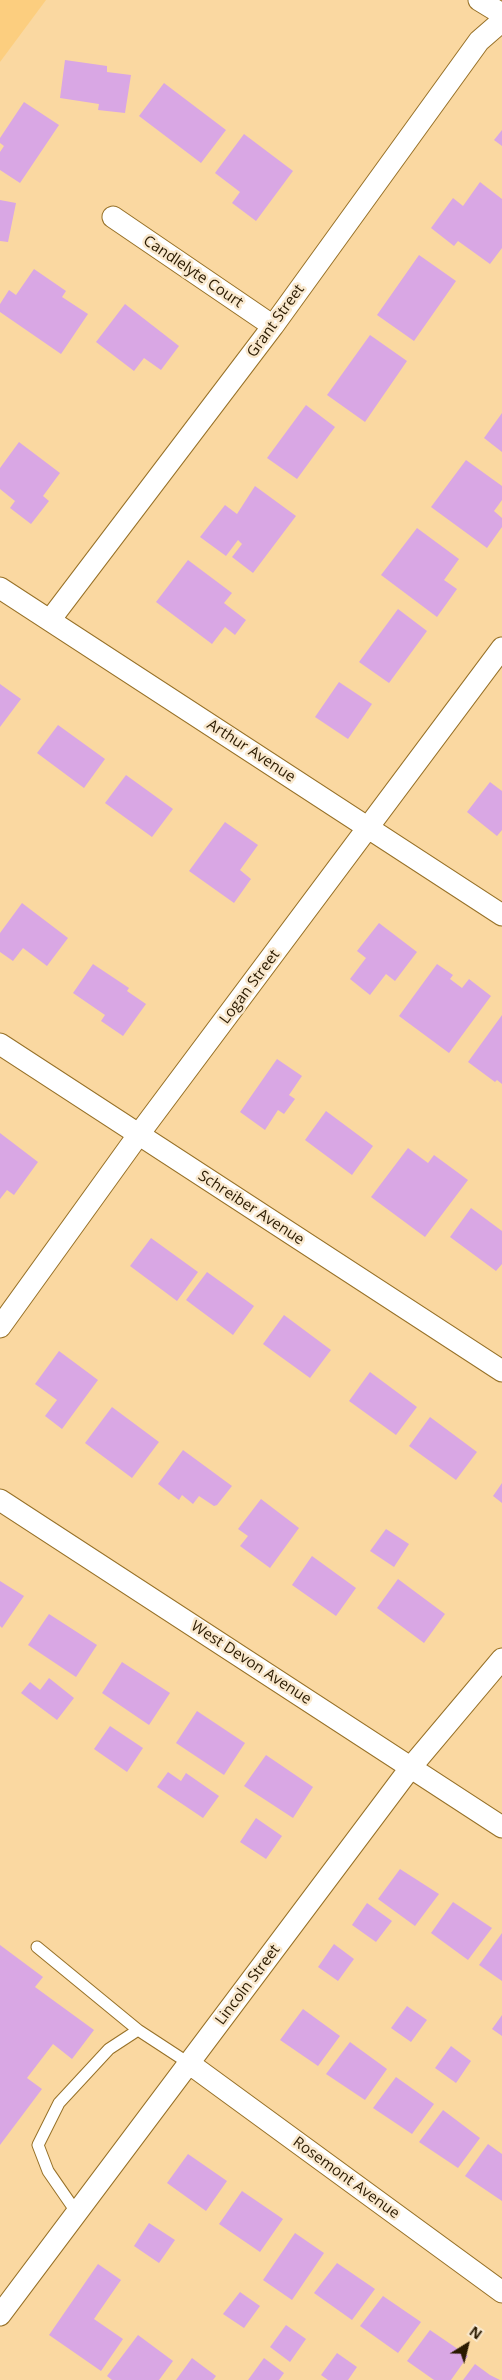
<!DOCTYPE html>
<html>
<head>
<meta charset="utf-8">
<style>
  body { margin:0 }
  #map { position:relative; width:502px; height:2380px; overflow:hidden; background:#fad8a1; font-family:"Open Sans",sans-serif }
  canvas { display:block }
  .north { position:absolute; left:442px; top:2320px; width:50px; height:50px; -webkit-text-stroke:4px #f9e8cd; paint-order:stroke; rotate:36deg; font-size:14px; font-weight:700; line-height:20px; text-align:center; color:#2a1a00 }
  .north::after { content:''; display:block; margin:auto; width:18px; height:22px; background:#2a1a00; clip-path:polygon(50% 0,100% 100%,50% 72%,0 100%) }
</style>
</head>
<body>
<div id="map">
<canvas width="502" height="2380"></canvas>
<div class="north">N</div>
</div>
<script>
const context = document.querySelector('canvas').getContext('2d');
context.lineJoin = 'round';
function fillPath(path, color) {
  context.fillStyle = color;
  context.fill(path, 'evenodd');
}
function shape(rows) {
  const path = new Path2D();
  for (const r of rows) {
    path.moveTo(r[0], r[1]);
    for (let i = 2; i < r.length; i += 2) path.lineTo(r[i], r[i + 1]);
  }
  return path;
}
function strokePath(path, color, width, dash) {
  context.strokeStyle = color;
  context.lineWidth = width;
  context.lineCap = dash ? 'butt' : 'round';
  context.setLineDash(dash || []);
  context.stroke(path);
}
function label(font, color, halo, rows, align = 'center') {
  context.font = font + ' "Open Sans",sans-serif';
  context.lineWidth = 5;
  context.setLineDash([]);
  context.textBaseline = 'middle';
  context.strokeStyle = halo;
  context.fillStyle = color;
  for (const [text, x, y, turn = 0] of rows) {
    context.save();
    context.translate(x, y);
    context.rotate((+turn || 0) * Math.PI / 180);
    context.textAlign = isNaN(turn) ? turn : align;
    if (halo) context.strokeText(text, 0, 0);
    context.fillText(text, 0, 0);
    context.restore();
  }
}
fillPath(shape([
  [0,0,46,0,0,62]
]), '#fcce7f');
fillPath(shape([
  [65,60,107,66,107,72,131,75,125,113,98,110,99,104,60,98],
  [164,83,226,130,201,163,139,116],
  [24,102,59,125,20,183,0,170,0,152,4,146,0,143,0,138],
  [502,130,502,146,494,140],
  [244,134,293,171,256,221,232,203,240,192,215,173],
  [480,182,502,199,502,248,490,264,458,241,454,246,431,228,453,198,463,206],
  [0,200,16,203,8,242,0,241],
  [419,255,456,281,414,341,377,315],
  [34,269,66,291,62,297,88,314,61,354,0,312,0,304,9,290,16,295],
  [125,304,179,346,161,370,144,358,134,371,96,342],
  [370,335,407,361,365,422,327,395],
  [306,405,335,427,297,479,267,458],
  [502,413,502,452,484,438],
  [19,442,60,473,43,496,49,501,31,524,10,508,15,501,0,489,0,468],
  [466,460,502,486,502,500,494,511,502,518,502,527,487,548,431,507],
  [255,486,296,516,253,573,232,557,242,544,238,540,226,556,200,537,225,505,237,514],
  [417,528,459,559,444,580,457,589,437,617,381,575],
  [188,560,232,593,224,603,246,620,235,635,225,627,212,644,156,602],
  [398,609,427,631,389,683,359,662],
  [339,682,372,704,348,739,315,717],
  [0,684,21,699,0,727],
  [58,725,105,759,84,788,37,753],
  [126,775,173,809,152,837,105,803],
  [490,782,502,791,502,830,497,836,467,812],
  [225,822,258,845,240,870,251,879,234,903,189,871],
  [22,903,68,938,47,966,23,948,13,961,0,952,0,933],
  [379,923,417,952,395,981,386,974,370,995,350,979,366,958,357,951],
  [93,964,129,988,127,991,146,1004,123,1036,101,1021,105,1015,73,993],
  [437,964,453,975,450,979,462,988,469,979,491,996,449,1053,399,1016],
  [502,1015,502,1084,497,1080,495,1082,468,1062],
  [277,1059,302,1076,289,1095,295,1099,284,1114,278,1110,265,1130,240,1112],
  [326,1111,373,1146,352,1175,305,1140],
  [0,1133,38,1162,14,1195,7,1190,0,1199],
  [408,1148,428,1163,434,1155,468,1180,425,1237,371,1197],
  [471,1208,502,1231,502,1264,496,1271,450,1237],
  [151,1238,198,1272,177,1301,130,1266],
  [207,1272,254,1306,233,1335,186,1300],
  [284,1315,331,1350,310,1378,263,1344],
  [59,1351,98,1380,62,1429,45,1416,57,1400,35,1384],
  [370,1372,417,1407,396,1435,349,1401],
  [112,1407,159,1442,132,1478,85,1443],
  [430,1417,477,1452,456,1480,409,1446],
  [183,1450,232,1486,217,1505,214,1506,199,1496,193,1504,182,1495,179,1500,158,1484],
  [502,1483,502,1503,493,1496],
  [261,1499,299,1528,270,1568,240,1546,248,1536,238,1529],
  [386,1529,409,1544,394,1567,370,1551],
  [312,1556,356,1588,336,1616,292,1585],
  [398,1579,445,1614,424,1643,377,1608],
  [0,1581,24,1596,2,1628,0,1626],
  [49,1614,97,1645,76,1677,28,1645],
  [122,1662,170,1693,149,1725,102,1693],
  [49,1678,74,1698,57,1720,21,1693,30,1682,40,1690],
  [197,1711,245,1743,224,1775,176,1743],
  [110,1726,143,1748,127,1772,94,1749],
  [266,1755,313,1787,293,1818,244,1786],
  [168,1772,181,1781,186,1773,219,1796,203,1818,157,1787],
  [256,1818,282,1836,266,1859,240,1842],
  [400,1869,439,1894,415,1926,378,1899],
  [453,1902,492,1928,468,1960,431,1933],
  [367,1903,392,1921,376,1942,352,1925],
  [502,1933,502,1981,479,1965],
  [334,1944,354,1959,338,1981,318,1967],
  [0,1945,43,1977,35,1987,94,2030,72,2059,53,2044,27,2078,42,2089,0,2145],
  [407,2006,427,2020,411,2042,391,2028],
  [303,2009,340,2036,318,2066,280,2040],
  [502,2015,502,2036,492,2029],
  [350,2042,387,2069,365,2100,326,2074],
  [451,2046,471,2061,456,2083,435,2068],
  [396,2077,434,2104,412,2134,373,2108],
  [443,2110,480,2138,458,2168,419,2142],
  [488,2144,502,2154,502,2201,465,2176],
  [188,2154,227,2181,206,2211,167,2183],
  [242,2191,283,2219,260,2252,219,2224],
  [149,2223,175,2240,159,2263,134,2246],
  [295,2233,324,2253,292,2300,263,2280],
  [337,2263,375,2289,352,2320,314,2293],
  [98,2264,121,2280,94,2319,123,2339,101,2371,49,2335],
  [240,2292,260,2306,244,2328,223,2314],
  [383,2296,421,2322,398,2353,360,2326],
  [286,2325,306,2339,290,2362,270,2347],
  [430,2330,468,2356,451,2380,434,2380,407,2361],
  [138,2335,173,2361,159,2380,112,2380,107,2376],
  [337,2353,357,2367,348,2380,328,2380,321,2375],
  [192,2358,216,2376,213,2380,176,2380],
  [264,2358,284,2373,279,2380,248,2380],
  [475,2364,490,2375,500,2380,463,2380]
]), '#d9a7e4');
const lane = shape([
  [37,1947,138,2030],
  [77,2213,48,2171,38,2145,59,2103,109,2049,138,2030,190,2064]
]);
const street = shape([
  [479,0,502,14],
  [113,217,273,326],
  [0,588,502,915],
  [50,620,273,326,479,41,502,21],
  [0,1044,502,1371],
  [0,1327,139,1134,502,648],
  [0,1500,502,1827],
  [190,2064,502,2292],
  [0,2315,411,1767,502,1659]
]);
strokePath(lane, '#977128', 13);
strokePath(street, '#977128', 23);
strokePath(lane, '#fff', 11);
strokePath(street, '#fff', 21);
label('15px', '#2a1a00', '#f9e8cd', [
  ["Candlelyte Court",193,272,34],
  ["Grant Street",276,321,-54],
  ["Arthur Avenue",251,751,33],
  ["Logan Street",250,987,-53],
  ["Schreiber Avenue",251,1208,33],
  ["West Devon Avenue",251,1663,33],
  ["Lincoln Street",248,1985,-53],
  ["Rosemont Avenue",346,2178,36]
]);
</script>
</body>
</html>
